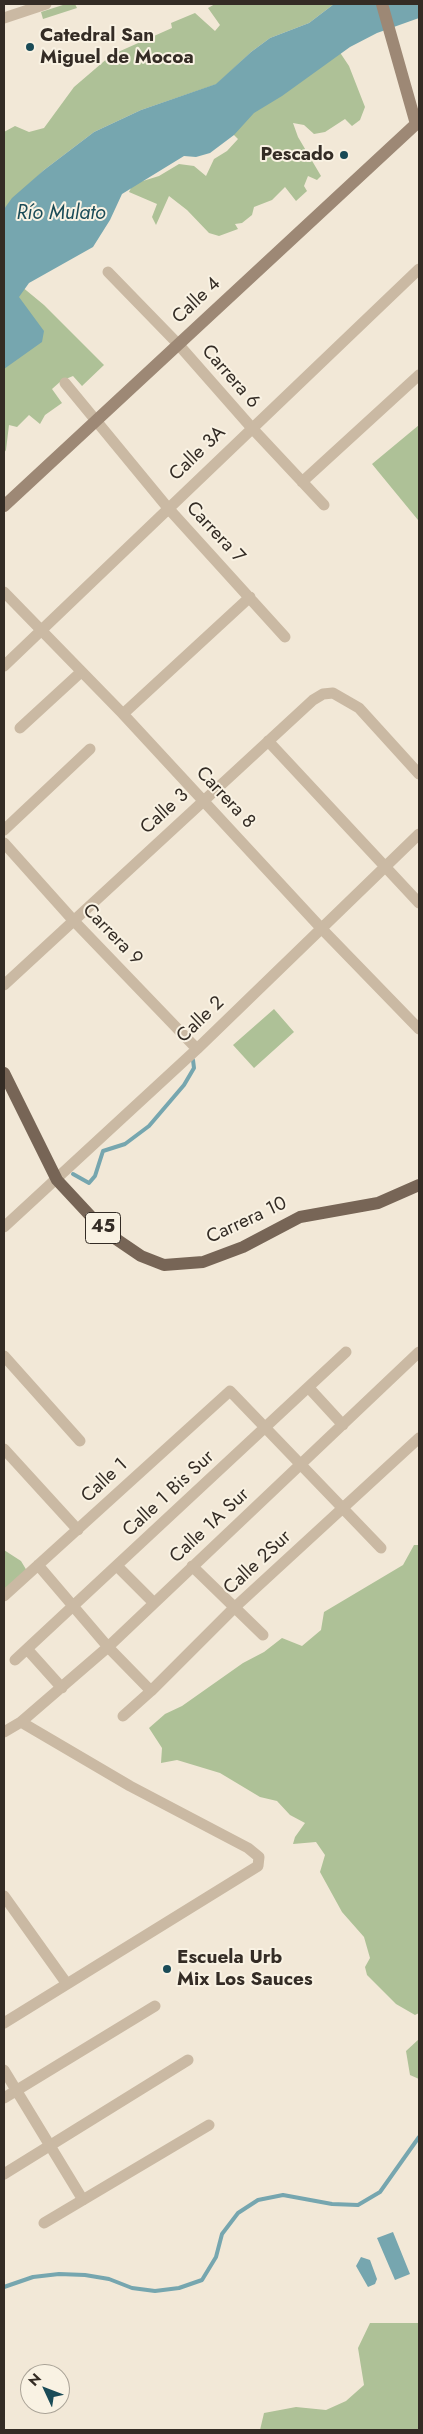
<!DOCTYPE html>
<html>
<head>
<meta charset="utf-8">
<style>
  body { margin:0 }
  #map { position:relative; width:423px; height:2434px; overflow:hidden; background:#f2e8d7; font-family:Jost,sans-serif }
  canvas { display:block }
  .frame { position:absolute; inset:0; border:5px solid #342c25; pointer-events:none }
  .north { position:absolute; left:20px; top:2364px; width:50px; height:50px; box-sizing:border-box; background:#f9f2e3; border:1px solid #aaa397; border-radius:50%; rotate:313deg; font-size:14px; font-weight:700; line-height:20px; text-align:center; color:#342c25 }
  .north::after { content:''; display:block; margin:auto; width:18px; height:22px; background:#1a4b57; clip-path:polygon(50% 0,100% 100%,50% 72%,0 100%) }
</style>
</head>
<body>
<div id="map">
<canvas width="423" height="2434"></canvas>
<div class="frame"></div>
<div class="north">N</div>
</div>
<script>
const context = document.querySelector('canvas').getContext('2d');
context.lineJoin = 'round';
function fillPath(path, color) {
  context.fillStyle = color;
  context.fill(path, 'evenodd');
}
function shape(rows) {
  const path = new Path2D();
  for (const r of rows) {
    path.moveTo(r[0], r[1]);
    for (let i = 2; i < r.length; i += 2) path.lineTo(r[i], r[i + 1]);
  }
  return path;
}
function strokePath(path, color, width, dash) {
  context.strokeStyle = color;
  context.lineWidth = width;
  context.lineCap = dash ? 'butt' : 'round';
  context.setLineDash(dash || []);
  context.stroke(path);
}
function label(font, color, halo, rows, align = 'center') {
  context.font = font + ' Jost,sans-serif';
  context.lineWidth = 4;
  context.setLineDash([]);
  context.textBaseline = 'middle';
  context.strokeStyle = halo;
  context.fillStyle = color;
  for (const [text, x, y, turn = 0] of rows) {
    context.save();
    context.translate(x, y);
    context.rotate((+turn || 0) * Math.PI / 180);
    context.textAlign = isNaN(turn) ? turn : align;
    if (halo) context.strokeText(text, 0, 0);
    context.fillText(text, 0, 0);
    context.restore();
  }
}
fillPath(shape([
  [66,4,75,4,77,8,43,19,41,12],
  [215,4,334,4,309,23,270,38,251,52,217,84,141,110,94,132,44,170,4,209,4,132,15,126,29,132,44,128,74,87,109,57,118,54,118,52,172,28,171,23,195,13,215,31,220,25,208,8],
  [333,42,349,66,365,107,360,120,352,126,345,119,325,132,314,134,304,125,293,123,298,137,321,176,317,180,308,176,304,186,307,191,296,201,285,187,272,200,254,207,252,215,242,223,235,224,238,229,219,236,209,233,187,210,169,196,156,225,152,217,157,204,129,192,133,184,159,176,179,164,194,166,206,176,214,159,227,151,238,139,227,128],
  [21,286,44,305,104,365,82,386,73,376,61,381,52,389,62,403,45,415,40,424,29,415,17,427,9,425,6,450,4,453,4,304],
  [419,425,419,519,418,520,372,464],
  [274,1009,294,1032,254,1068,233,1045],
  [414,1545,419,1545,419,2013,415,2015,396,2004,367,1975,365,1967,370,1958,364,1937,342,1912,320,1872,325,1855,316,1842,293,1844,295,1837,305,1823,290,1815,277,1801,260,1797,220,1773,177,1760,161,1763,162,1748,149,1728,165,1714,182,1706,243,1663,264,1652,282,1638,302,1646,321,1630,324,1612,403,1565],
  [4,1550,21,1561,27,1571,4,1591],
  [419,2039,419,2079,410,2075,406,2051],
  [370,2323,419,2323,419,2430,260,2430,264,2413,296,2407,326,2410,346,2401,364,2385,358,2348]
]), '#aec197');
fillPath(shape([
  [334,4,419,4,419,18,377,33,350,47,282,96,254,113,234,135,210,153,196,157,184,156,122,194,110,220,93,247,29,283,19,297,44,331,42,342,4,369,4,209,12,198,44,170,94,132,141,110,216,84,251,52,270,38,309,23],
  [393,2232,410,2274,395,2280,377,2238],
  [361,2257,370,2260,377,2279,375,2284,368,2287,356,2266]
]), '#76a6af');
strokePath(shape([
  [73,1174,89,1183,95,1176,103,1151,125,1144,149,1126,184,1085,194,1068,193,1060],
  [4,2287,33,2277,59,2274,85,2275,109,2279,132,2288,155,2291,179,2288,202,2280,216,2257,222,2234,238,2213,258,2200,283,2195,332,2204,358,2205,380,2192,419,2137]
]), '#76a6af', 4);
strokePath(shape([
  [4,18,46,4],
  [108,272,178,344,251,427,324,505],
  [65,383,168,508,285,637],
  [302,482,419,375],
  [4,592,123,714,321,928,419,1029],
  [4,666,419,269],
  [123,714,250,597],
  [20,728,81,672],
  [268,741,419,903],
  [4,830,90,749],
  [4,843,73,920,197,1049],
  [4,985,313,700,323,694,333,693,359,708,419,774],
  [4,1227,197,1049,419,834],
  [4,1356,80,1441],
  [309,1388,343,1425],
  [4,1449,78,1530],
  [38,1565,108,1647,151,1691],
  [117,1566,154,1603],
  [192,1566,263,1635],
  [4,1596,230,1391,381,1548],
  [27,1649,62,1688],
  [15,1660,346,1352],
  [123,1716,151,1691,234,1608,419,1438],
  [4,1732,21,1722,108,1647,419,1352],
  [4,1896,67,1984],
  [4,2023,258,1866,259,1857,248,1848,130,1786,21,1722],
  [4,2070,83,2200],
  [4,2098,155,2006],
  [4,2174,188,2060],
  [44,2223,209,2125]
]), '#cab9a3', 11);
strokePath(shape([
  [4,506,416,124,382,4]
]), '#9d8875', 12);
strokePath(shape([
  [4,1073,57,1180,97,1223,116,1239,141,1256,164,1265,203,1262,243,1247,300,1217,378,1203,419,1185]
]), '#776556', 12);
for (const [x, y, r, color] of [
  [30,47,5,"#1a4b57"],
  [344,155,5,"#1a4b57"],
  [167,1969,5,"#1a4b57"]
]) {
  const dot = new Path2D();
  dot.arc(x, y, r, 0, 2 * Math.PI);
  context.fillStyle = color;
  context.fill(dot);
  strokePath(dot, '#f9f2e3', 2);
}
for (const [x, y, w] of [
  [103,1228,35]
]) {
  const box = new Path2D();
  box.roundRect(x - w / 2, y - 15.5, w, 31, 4);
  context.fillStyle = '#f9f2e3';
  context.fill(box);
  strokePath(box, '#342c25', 1);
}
label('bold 18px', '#342c25', null, [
  ["45",103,1228]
]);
label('bold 19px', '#342c25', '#f9f2e3', [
  ["Catedral San",40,36],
  ["Miguel de Mocoa",40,58],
  ["Pescado",334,155,"right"],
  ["Escuela Urb",177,1958],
  ["Mix Los Sauces",177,1980]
], 'left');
label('19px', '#342c25', '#f9f2e3', [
  ["Calle 4",197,301,-43],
  ["Carrera 6",230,377,49],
  ["Calle 3A",198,454,-44],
  ["Carrera 7",215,533,47],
  ["Carrera 8",225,798,47],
  ["Calle 3",165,812,-42],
  ["Carrera 9",112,935,46],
  ["Calle 2",201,1020,-44],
  ["Carrera 10",247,1221,-25],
  ["Calle 1",105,1481,-43],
  ["Calle 1 Bis Sur",169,1494,-43],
  ["Calle 1A Sur",210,1526,-43],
  ["Calle 2Sur",258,1563,-43]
]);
label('italic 20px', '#1a4b57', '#f9f2e3', [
  ["Río Mulato",61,214]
]);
</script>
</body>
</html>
